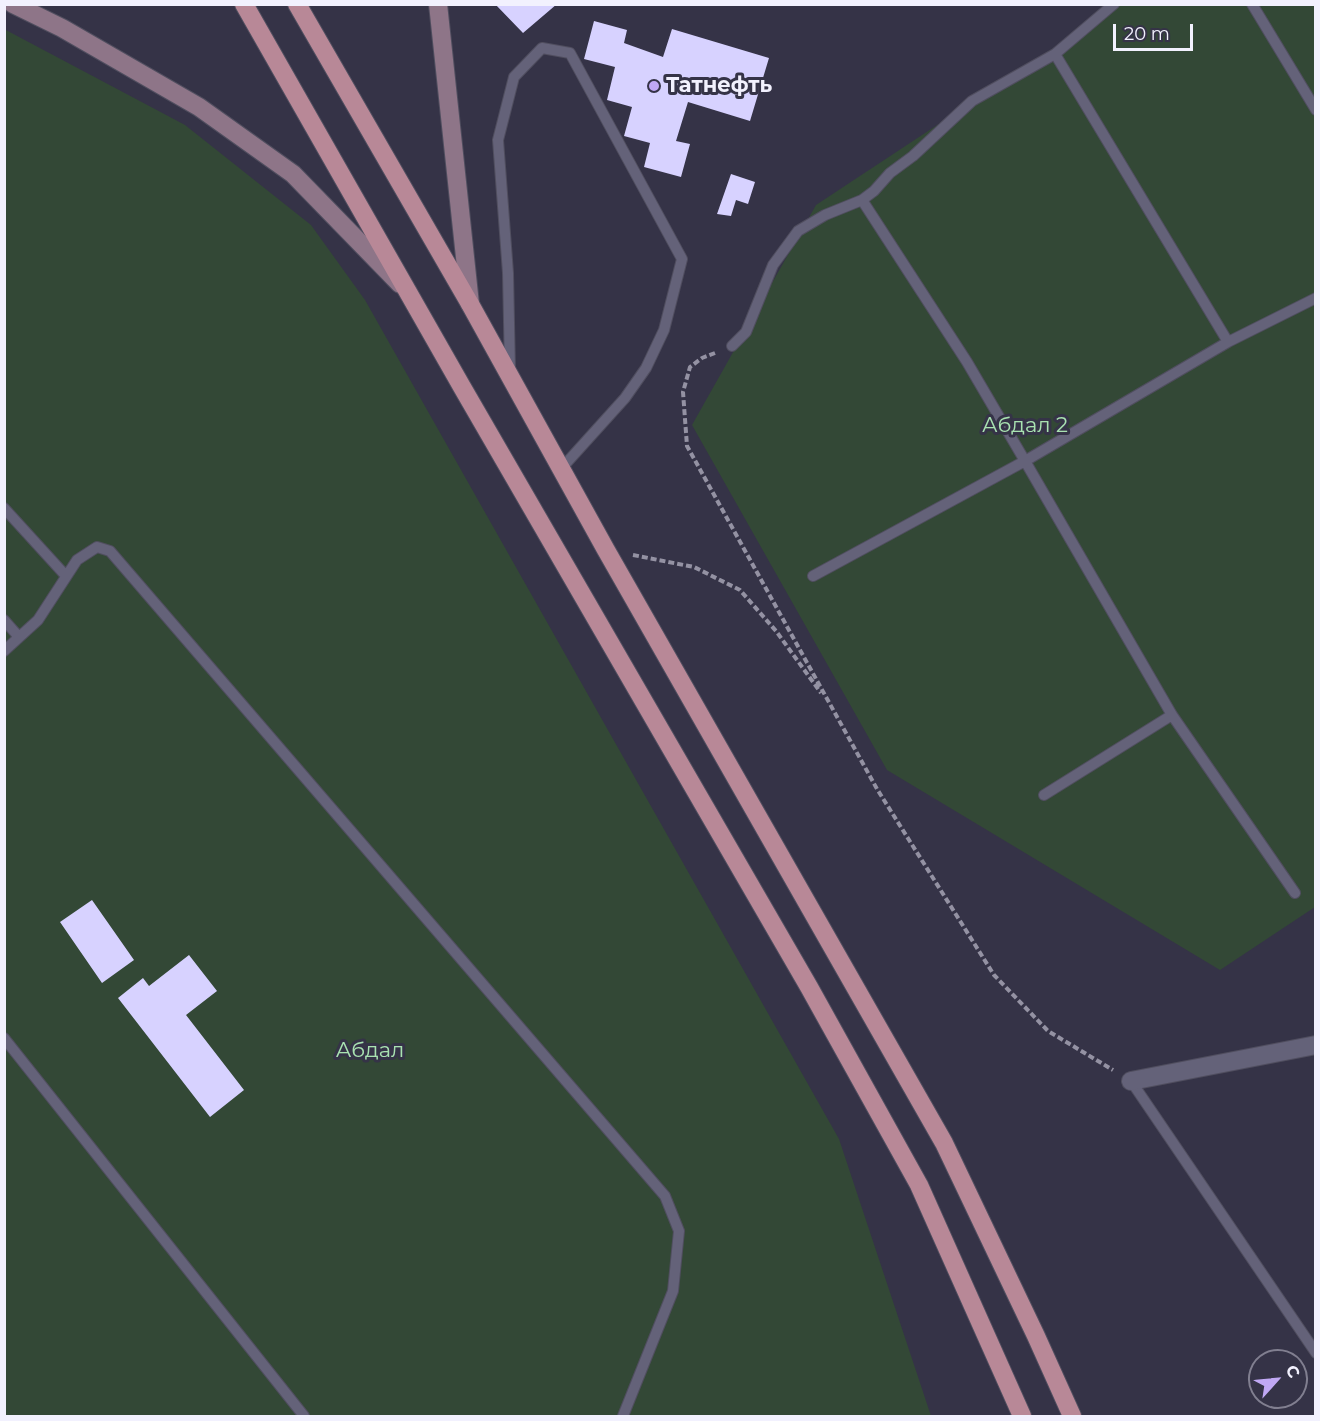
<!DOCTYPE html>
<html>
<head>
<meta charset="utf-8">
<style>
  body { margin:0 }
  #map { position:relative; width:1320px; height:1421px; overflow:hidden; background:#353347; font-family:Montserrat,sans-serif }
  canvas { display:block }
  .frame { position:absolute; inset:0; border:6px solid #f2f1fe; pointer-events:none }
  .north { position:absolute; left:1248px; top:1349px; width:60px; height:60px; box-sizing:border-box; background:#353347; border:2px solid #817f90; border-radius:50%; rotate:63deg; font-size:16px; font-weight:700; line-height:24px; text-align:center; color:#f2f1fe }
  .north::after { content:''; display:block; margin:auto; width:21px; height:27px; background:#c0a8f4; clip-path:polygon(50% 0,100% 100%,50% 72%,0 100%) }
  .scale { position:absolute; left:1113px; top:24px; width:80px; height:27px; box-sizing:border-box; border:3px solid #f2f1fe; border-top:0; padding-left:8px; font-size:18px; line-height:21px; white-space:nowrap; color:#f2f1fe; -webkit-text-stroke:4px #353347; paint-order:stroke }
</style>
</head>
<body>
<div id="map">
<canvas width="1320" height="1421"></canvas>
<div class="frame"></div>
<div class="north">С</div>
<div class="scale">20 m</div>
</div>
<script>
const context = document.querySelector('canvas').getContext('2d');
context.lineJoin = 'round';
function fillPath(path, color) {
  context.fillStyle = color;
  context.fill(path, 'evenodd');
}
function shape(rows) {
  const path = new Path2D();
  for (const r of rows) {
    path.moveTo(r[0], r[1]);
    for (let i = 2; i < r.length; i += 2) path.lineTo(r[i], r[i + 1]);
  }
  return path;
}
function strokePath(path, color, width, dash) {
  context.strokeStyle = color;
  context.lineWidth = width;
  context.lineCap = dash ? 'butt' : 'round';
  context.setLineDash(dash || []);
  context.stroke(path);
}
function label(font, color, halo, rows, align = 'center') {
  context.font = font + ' Montserrat,sans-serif';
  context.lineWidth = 6;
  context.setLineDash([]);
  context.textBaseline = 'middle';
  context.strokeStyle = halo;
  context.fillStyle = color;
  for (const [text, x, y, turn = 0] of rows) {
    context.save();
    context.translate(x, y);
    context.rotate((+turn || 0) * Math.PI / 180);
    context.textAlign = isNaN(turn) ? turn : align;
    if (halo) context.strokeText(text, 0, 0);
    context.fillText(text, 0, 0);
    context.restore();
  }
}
fillPath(shape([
  [1119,5,1315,5,1315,907,1220,970,887,770,692,425,816,205],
  [4,29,185,125,311,225,365,300,839,1139,931,1416,5,1416]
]), '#334836');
fillPath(shape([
  [495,4,557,4,523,33],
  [594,21,627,30,624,43,663,57,672,29,769,58,750,121,688,102,676,141,690,144,681,177,644,167,650,143,624,136,632,107,607,100,615,67,584,59],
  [731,174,755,182,748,204,736,200,731,216,717,214],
  [92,900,134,960,102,983,60,922],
  [189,955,217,991,186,1015,244,1090,210,1117,118,998,143,978,149,986]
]), '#d7d2ff');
const lane = shape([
  [1252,4,1316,110],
  [1055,54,1228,342],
  [862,200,874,191,890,173,913,156,972,101,1055,54,1114,4],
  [732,346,746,332,773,265,798,231,825,215,862,200,967,362,1025,461,1228,342,1316,298],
  [510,371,508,273,498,140,514,77,542,48,570,53,682,259,664,330,646,368,625,398,560,470],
  [4,508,66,576],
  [813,576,1025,461,1172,715,1295,893],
  [4,620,19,637],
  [4,651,38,620,77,560,97,547,110,551,665,1196,679,1231,673,1291,623,1416],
  [1044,795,1172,715],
  [4,1038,304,1416],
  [1131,1081,1316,1353]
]);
const street = shape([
  [1131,1081,1316,1045]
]);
const secondary = shape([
  [13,4,62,28,199,107,293,174,400,284],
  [438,4,470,304]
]);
const primary = shape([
  [244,4,462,387,809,987,919,1185,1022,1416],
  [297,4,470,304,606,550,944,1143,1036,1336,1072,1416]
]);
strokePath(lane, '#504e5f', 12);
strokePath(street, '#504e5f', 20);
strokePath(secondary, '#504e5f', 20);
strokePath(primary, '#504e5f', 20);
strokePath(shape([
  [715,353,702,358,690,367,683,392,687,446,877,789,994,975,1048,1031,1113,1070],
  [633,555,694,567,740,590,776,631,821,693]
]), '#9492a3', 4, [6, 3]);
strokePath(lane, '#646279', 10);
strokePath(street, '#646279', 18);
strokePath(secondary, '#8e7588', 18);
strokePath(primary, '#b88897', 18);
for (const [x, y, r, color] of [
  [654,86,6,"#c0a8f4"]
]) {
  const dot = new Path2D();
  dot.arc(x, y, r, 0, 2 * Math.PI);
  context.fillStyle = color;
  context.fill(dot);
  strokePath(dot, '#353347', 2);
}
label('bold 21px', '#f2f1fe', '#353347', [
  ["Татнефть",666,86]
], 'left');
label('21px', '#a9e3b1', '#353347', [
  ["Абдал 2",1025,426],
  ["Абдал",370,1051]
]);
</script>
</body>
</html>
